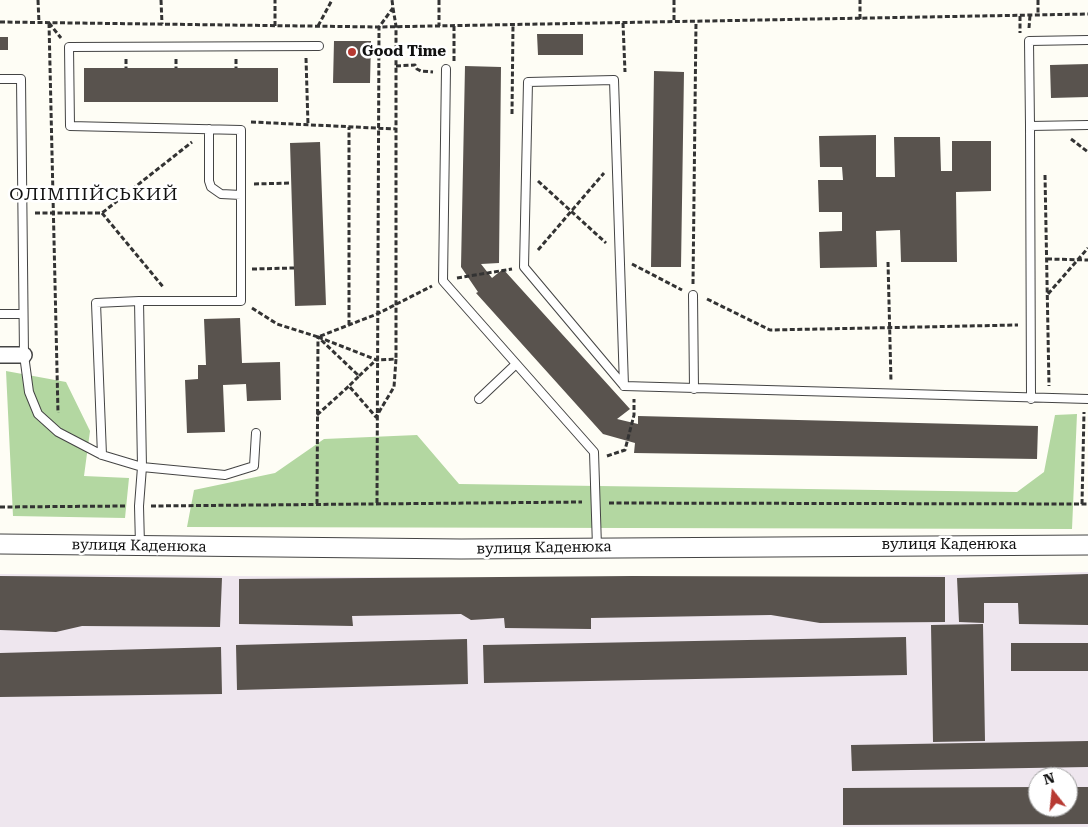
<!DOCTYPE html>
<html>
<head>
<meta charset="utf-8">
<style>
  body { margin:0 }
  #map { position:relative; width:1088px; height:827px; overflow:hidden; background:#fefdf5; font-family:"Roboto Serif",serif }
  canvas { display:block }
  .north { position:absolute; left:1028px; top:767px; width:50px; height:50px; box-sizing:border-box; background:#fff; border:1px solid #a0a0a0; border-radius:50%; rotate:344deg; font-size:14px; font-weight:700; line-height:20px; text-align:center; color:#111 }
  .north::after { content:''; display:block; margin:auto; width:18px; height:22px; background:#b73a32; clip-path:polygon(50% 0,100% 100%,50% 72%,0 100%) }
</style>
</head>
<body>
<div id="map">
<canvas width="1088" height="827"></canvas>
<div class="north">N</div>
</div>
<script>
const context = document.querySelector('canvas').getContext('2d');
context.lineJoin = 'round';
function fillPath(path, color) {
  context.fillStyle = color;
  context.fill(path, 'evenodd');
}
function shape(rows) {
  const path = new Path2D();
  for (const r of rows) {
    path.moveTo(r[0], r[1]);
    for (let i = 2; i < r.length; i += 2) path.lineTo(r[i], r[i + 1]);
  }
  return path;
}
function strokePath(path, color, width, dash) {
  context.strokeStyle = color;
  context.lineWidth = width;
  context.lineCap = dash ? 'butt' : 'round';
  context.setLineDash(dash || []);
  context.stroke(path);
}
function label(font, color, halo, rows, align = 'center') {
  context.font = font + ' "Roboto Serif",serif';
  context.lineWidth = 5;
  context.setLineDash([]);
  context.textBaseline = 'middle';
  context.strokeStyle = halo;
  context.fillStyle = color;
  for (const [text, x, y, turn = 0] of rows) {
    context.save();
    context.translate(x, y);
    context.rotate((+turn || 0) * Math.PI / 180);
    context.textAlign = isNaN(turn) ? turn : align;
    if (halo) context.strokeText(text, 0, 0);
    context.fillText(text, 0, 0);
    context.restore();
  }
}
fillPath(shape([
  [1088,572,1088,827,0,827,0,574,717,580],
  [1038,777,1068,777,1068,807,1038,807]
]), '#eee6ee');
fillPath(shape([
  [6,371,66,382,90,431,84,476,129,478,125,518,13,516],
  [1077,414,1072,529,187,527,194,490,275,473,324,439,417,435,459,484,1017,492,1044,472,1055,415]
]), '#b3d7a1');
fillPath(shape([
  [537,34,583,34,583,55,538,55],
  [0,37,8,37,8,50,0,50],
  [334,41,371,41,370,83,333,83],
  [1088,64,1088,97,1051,98,1050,65],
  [465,66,501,67,499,263,481,264,492,278,503,269,630,409,617,419,638,424,638,416,1038,426,1037,459,634,453,635,443,603,434,476,293,478,292,461,267],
  [84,68,278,68,278,102,84,102],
  [654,71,684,72,681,267,651,267],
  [876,135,876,177,895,177,894,137,940,137,941,171,952,171,952,141,991,141,991,191,956,192,957,262,901,262,900,230,876,231,877,267,820,268,819,232,842,231,842,212,819,212,818,180,843,180,842,167,820,167,819,136],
  [320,142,326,305,295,306,290,143],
  [240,318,242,363,280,362,281,400,247,401,246,384,223,385,225,432,187,433,185,380,198,379,198,365,206,365,204,319],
  [1088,574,1088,625,1019,624,1018,603,984,603,984,623,959,622,957,578],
  [0,576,222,578,220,627,82,626,56,632,0,630],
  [632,576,945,577,945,622,820,623,771,615,591,618,591,629,505,628,504,618,471,620,461,614,352,616,353,626,239,624,239,579],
  [983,624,985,741,933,742,931,625],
  [906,637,907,675,484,683,483,645],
  [467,639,468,684,237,690,236,645],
  [1011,643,1088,643,1088,671,1011,671],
  [221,647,222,694,0,697,0,653],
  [1088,741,1088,767,852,771,851,745],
  [1038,787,1038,807,1068,807,1068,787,1088,787,1088,824,843,825,843,788]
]), '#59534e');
const service = shape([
  [1088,40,1029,41,1030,126,1088,125],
  [446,69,443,281,594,452,597,547],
  [0,79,21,79,24,355,29,392,38,414,58,432,102,455,142,467,225,475,254,466,256,433],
  [1030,126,1031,399],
  [209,129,209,181,211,187,221,194,241,195],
  [693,295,694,389],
  [0,314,23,314],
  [624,386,614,80,528,82,524,267,624,386,1088,399],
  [479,399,516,364],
  [102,455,96,303,139,301],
  [140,545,139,506,142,467,139,301,241,301,241,130,70,126,69,47,319,46]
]);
const minor = shape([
  [0,355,24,355]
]);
const tertiary = shape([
  [0,544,461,549,1088,545]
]);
strokePath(service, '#444', 10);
strokePath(minor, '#444', 18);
strokePath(tertiary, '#444', 21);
strokePath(shape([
  [38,0,39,23],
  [161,0,162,24],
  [439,0,439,26],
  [674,0,674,22],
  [1038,0,1038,15],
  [393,8,396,26,396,359],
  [1020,16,1020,33],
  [860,19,860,0],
  [0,22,379,27,1088,14],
  [49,23,58,413],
  [49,23,61,38],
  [623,23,625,72],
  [275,26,275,0],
  [318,26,332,0],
  [1029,28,1030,15],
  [306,58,308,125],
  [126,59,126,68],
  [176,59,176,68],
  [236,59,236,68],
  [454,61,454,26],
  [396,66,415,65,417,69,421,71,433,72],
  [512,114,513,25],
  [251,122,396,129],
  [1071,139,1088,152],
  [1045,175,1049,386],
  [538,181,606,243],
  [254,184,291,183],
  [35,213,102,213,192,142],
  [102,213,164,288],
  [538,250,604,173],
  [1047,259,1088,260],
  [888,262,891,382],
  [632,264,682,290],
  [252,269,294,268],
  [457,278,512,269],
  [693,284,696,22],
  [1048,294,1088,248],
  [707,299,770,330,1018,325],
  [252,308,277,324,318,337,377,314,432,286],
  [349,325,349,127],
  [318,337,377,360,396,359,394,387,376,417,349,386,359,376,318,337],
  [359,376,376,360],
  [317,415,349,386],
  [607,456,625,450,634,415,634,399],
  [377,503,379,27,393,8,392,0],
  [609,503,1088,504],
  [317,504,318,337,319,337],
  [1082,504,1084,412],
  [151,506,582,502],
  [0,507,127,506]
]), '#333', 3, [5, 2.5]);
strokePath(service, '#fff', 8);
strokePath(minor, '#fff', 15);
strokePath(tertiary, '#fff', 19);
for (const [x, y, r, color] of [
  [352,52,5,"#b73a32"]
]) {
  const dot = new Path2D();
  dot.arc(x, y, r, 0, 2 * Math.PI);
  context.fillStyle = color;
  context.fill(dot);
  strokePath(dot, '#fff', 2);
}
label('bold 15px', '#111', '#fff', [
  ["Good Time",362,52]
], 'left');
label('15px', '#111', '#fff', [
  ["вулиця Каденюка",949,545],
  ["вулиця Каденюка",139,546,1],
  ["вулиця Каденюка",544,548,-1]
]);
context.letterSpacing = '1px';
label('18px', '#111', '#fff', [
  ["ОЛІМПІЙСЬКИЙ",94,195]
]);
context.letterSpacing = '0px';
</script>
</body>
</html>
